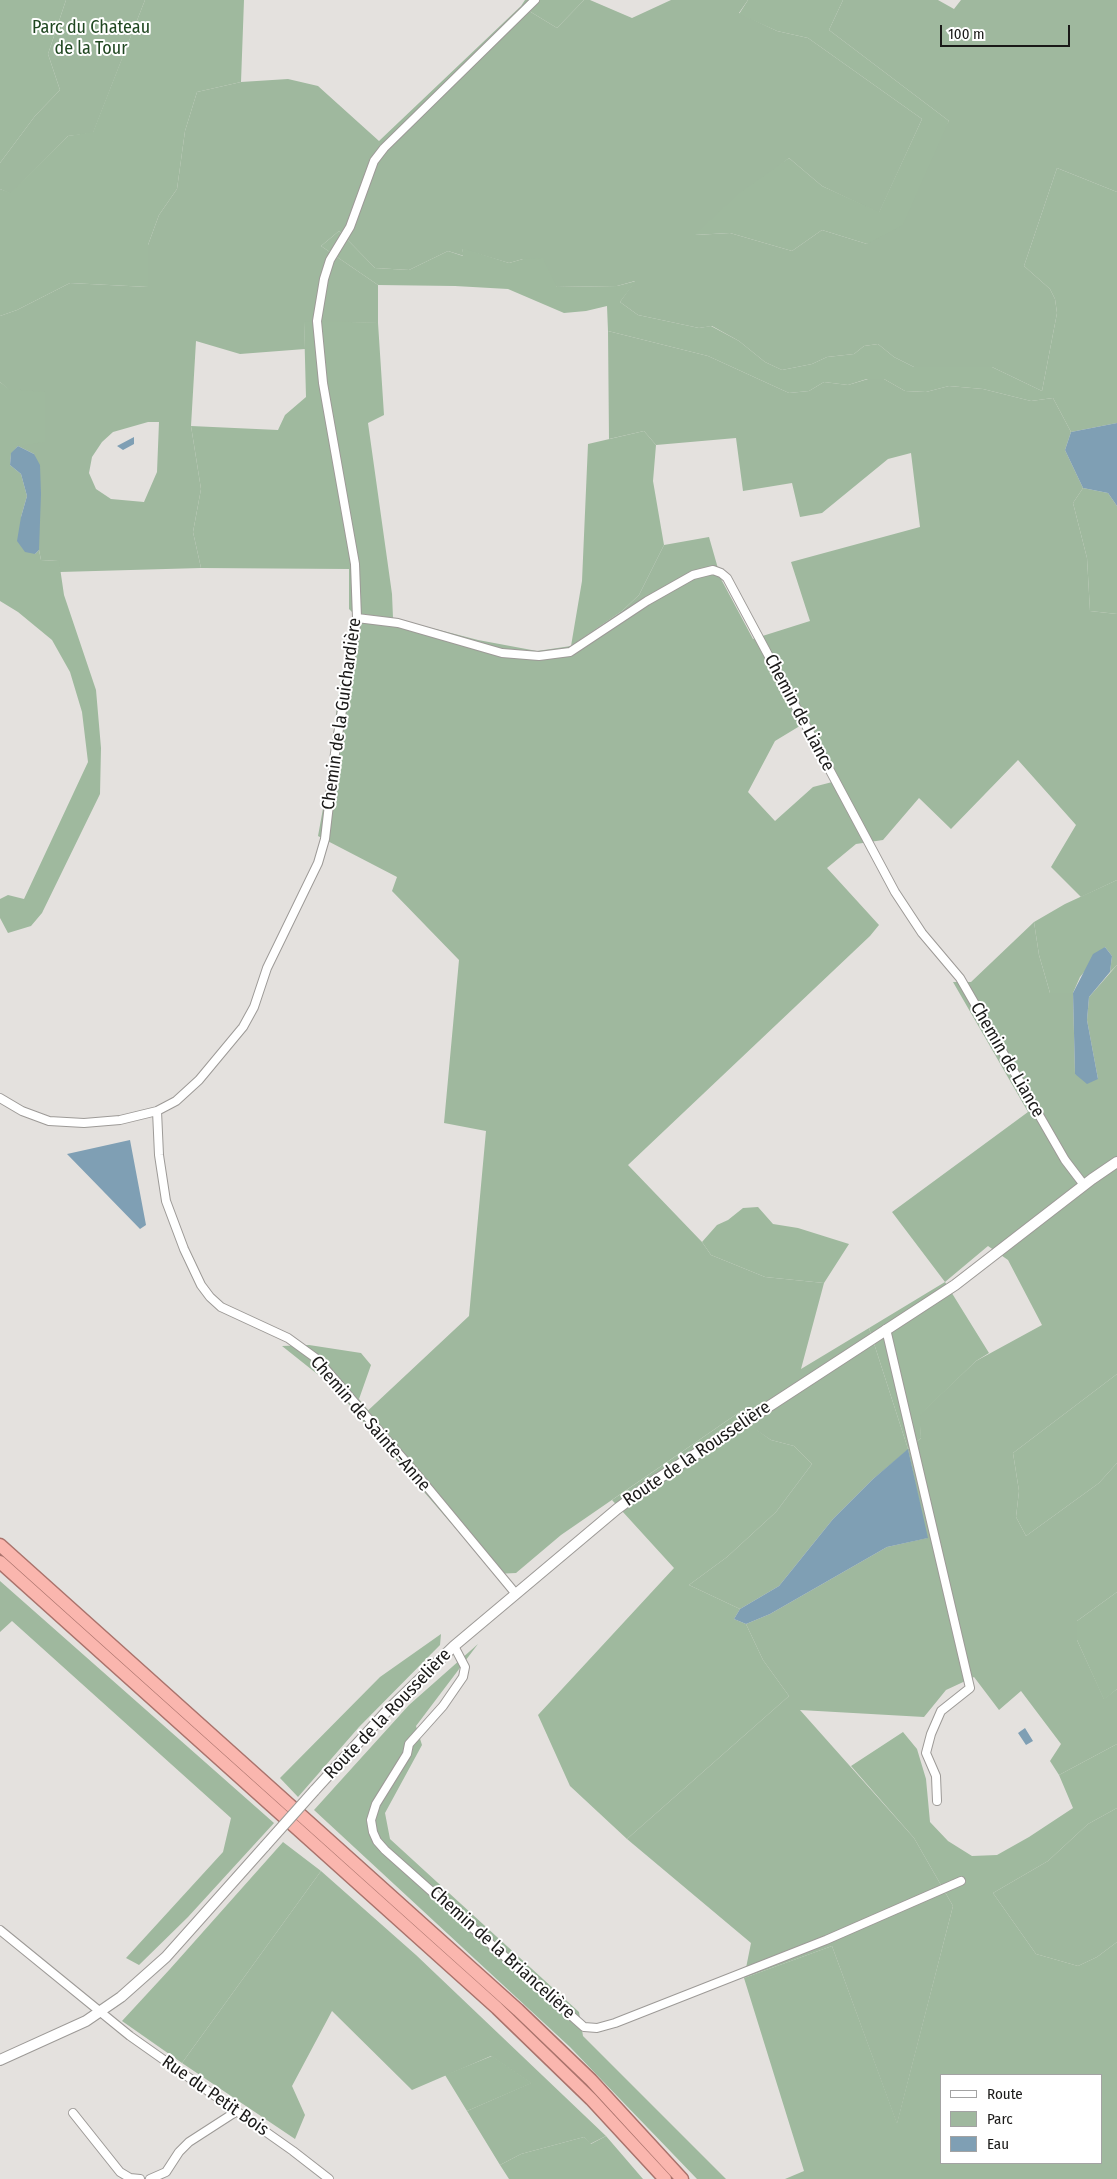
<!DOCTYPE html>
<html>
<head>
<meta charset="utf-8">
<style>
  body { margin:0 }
  #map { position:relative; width:1117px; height:2179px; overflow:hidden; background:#e4e1de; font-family:"Fira Sans Condensed",sans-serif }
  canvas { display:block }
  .legend { position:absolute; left:940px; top:2074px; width:162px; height:90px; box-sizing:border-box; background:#fff; border:1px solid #a3a3a3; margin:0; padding:6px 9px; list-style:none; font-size:15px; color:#1a1918 }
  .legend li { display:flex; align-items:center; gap:10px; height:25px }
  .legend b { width:25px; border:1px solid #a3a3a3 }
  .scale { position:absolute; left:940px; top:25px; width:130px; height:22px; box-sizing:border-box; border:2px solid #1a1918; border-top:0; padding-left:6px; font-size:15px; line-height:18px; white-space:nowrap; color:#1a1918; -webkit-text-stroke:4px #fff; paint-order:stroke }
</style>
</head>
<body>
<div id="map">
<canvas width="1117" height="2179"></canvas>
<ul class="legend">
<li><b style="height:6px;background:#fff"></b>Route</li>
<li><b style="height:14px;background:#9fb89e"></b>Parc</li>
<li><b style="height:14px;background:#7f9fb4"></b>Eau</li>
</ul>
<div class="scale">100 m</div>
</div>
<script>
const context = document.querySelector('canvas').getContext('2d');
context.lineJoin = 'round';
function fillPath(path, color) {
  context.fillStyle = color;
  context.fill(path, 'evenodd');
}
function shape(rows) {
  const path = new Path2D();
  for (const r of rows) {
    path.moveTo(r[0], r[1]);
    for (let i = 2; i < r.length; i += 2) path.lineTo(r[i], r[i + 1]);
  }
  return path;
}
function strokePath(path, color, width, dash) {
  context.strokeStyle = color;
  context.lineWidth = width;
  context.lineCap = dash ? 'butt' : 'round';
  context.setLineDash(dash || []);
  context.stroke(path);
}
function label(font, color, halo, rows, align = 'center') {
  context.font = font + ' "Fira Sans Condensed",sans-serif';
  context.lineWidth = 4;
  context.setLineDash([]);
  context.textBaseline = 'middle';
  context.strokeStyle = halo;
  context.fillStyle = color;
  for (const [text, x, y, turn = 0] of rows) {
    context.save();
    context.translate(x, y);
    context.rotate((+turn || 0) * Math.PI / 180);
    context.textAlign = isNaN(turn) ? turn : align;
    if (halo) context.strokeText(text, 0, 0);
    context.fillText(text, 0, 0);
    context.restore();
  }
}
fillPath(shape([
  [66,0,145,0,93,133,68,136,11,194,0,189,0,163,35,116,60,90,48,54],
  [584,0,590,0,632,18,671,0,748,0,739,13,777,31,808,38,922,119,879,213,822,186,789,158,695,235,730,233,792,251,822,230,867,244,949,121,829,30,843,0,938,0,954,9,961,0,1117,0,1117,192,1057,168,1024,266,1050,289,1055,299,1057,313,1042,391,992,367,914,367,894,357,878,344,864,346,854,354,827,357,812,364,782,370,765,362,739,341,712,326,699,328,638,315,620,302,635,281,617,286,557,287,523,259,509,263,462,249,464,256,448,251,409,270,375,268,339,231,321,246,378,285,378,323,304,322,305,349,240,354,196,341,191,426,201,489,193,532,201,568,60,572,58,561,41,560,39,550,34,454,18,446,8,389,0,382,0,316,17,310,70,283,148,287,148,245,159,215,177,189,185,131,197,92,241,82,288,79,318,86,379,141,521,6,557,28],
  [148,422,159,422,157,472,144,502,111,499,96,489,89,473,92,457,102,442,113,432],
  [608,331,708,356,789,393,809,391,824,382,848,385,868,379,884,379,905,391,926,392,949,386,983,389,1031,401,1053,398,1071,432,1065,450,1083,488,1073,503,1087,558,1090,611,1117,614,1117,880,1081,897,1051,867,1076,825,1018,760,951,829,919,798,883,840,856,844,827,868,879,925,870,936,628,1165,702,1242,711,1255,765,1277,824,1283,801,1369,869,1328,908,1449,921,1438,919,1415,976,1361,1042,1325,1008,1260,988,1246,945,1282,892,1212,1028,1112,953,982,971,982,1034,922,1039,955,1050,993,1073,993,1075,1074,1098,1079,1087,1020,1089,997,1117,965,1117,1374,1013,1453,1019,1491,1016,1517,1026,1536,1099,1483,1117,1463,1117,1592,1077,1621,1077,1640,1104,1699,1117,1689,1117,1744,1059,1775,1050,1761,1061,1744,1021,1691,999,1710,974,1677,946,1690,924,1717,800,1710,914,1838,953,1906,897,2124,832,1946,744,1978,751,1943,627,1839,789,1696,763,1660,746,1624,770,1614,887,1547,927,1538,908,1450,873,1479,833,1519,779,1586,740,1609,689,1585,727,1557,776,1512,812,1464,794,1446,771,1440,756,1430,741,1411,561,1535,516,1573,495,1574,360,1418,469,1316,486,1131,444,1123,459,960,392,891,397,877,318,836,326,792,338,698,353,613,393,618,478,640,537,651,571,646,622,611,639,595,664,545,709,537,721,579,753,639,810,621,791,562,920,527,911,453,888,459,822,513,800,517,792,483,743,491,736,438,656,445,644,431,609,439],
  [808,721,840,780,813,787,775,821,748,792,775,741],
  [0,1581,274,1823,188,1917,139,1965,126,1958,223,1852,231,1818,12,1621,0,1632],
  [1117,1808,1117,1942,1097,1957,1078,1966,1036,1954,993,1893,1048,1861,1088,1824],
  [321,1871,416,1955,606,2136,590,2144,584,2137,521,2154,500,2165,467,2111,531,2083,491,2056,412,2090,332,2011,292,2086,305,2115,295,2139,182,2063]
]), '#9fb89e');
fillPath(shape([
  [0,0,66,0,48,54,60,90,35,116,0,163],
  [145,0,244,0,241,82,197,92,185,131,177,189,159,215,148,245,148,287,70,283,17,310,0,316,0,189,11,193,68,136,93,132],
  [525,0,584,0,557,28,521,6],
  [748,0,843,0,829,30,949,121,903,225,867,244,822,230,792,251,730,233,694,235,739,193,789,158,822,186,879,212,922,119,808,38,777,31,739,14],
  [1057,168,1117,192,1117,423,1071,432,1053,398,1031,401,983,389,949,386,926,392,905,391,884,379,867,379,848,385,824,382,809,391,789,393,708,356,608,331,607,306,586,311,564,313,508,289,455,286,378,285,321,246,339,231,375,268,409,270,448,251,463,256,462,248,509,263,523,259,543,258,557,287,617,286,636,281,620,302,638,315,699,328,711,326,739,341,765,362,782,370,812,364,827,357,854,354,864,346,878,344,894,357,914,367,992,367,1042,391,1057,313,1055,299,1050,289,1024,266],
  [325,321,378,323,384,415,368,423,392,594,393,618,353,613,349,609,349,569,201,568,193,532,201,489,191,426,278,430,285,415,306,397,304,322],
  [0,382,9,389,45,392,45,442,18,446,11,454,10,465,21,474,27,496,21,517,35,554,39,550,41,560,59,561,64,595,96,690,101,748,100,794,42,913,31,926,8,933,0,918,0,899,8,895,24,899,88,762,82,712,70,672,52,640,18,612,0,601],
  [644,431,656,445,653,481,664,545,639,595,622,611,571,646,582,581,588,444],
  [1083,488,1108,493,1117,506,1117,614,1090,611,1087,558,1073,503],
  [1117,880,1117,965,1110,972,1112,956,1105,947,1080,977,1073,993,1050,993,1039,955,1034,922,1065,904],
  [758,1207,773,1224,798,1228,849,1244,824,1283,765,1277,711,1255,702,1242,717,1225,728,1220,743,1208],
  [945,1282,989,1353,976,1361,920,1415,921,1438,908,1449,869,1328],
  [309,1345,361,1353,371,1365,359,1399,368,1410,360,1418,336,1389,282,1346],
  [1117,1374,1117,1463,1099,1483,1026,1536,1016,1517,1019,1491,1013,1453],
  [741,1411,757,1430,771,1440,794,1446,812,1464,776,1512,727,1557,689,1585,740,1609,734,1619,746,1624,763,1660,789,1696,627,1839,570,1786,538,1715,674,1568,612,1500],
  [1117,1592,1117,1689,1104,1700,1077,1640,1077,1621],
  [441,1634,440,1645,359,1727,298,1797,280,1778,380,1677],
  [478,1644,416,1726,422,1745,385,1813,390,1839,579,2012,583,2036,726,2179,697,2179,570,2047,314,1810,409,1705],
  [903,1732,917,1749,926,1779,930,1822,948,1841,972,1856,997,1855,1029,1837,1073,1808,1059,1775,1117,1744,1117,1808,1088,1824,1048,1861,993,1893,1036,1954,1078,1966,1097,1957,1117,1942,1117,2179,785,2179,804,2171,744,1978,832,1946,897,2123,953,1906,914,1838,851,1766],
  [941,2075,1101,2075,1101,2163,941,2163],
  [283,1842,321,1871,182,2063,122,2021,170,1969],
  [492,2056,532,2083,467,2111,445,2075],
  [606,2136,643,2179,509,2179,500,2165,521,2154,584,2137,591,2144]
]), '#9fb99e');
fillPath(shape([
  [1117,423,1117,506,1108,493,1083,488,1065,450,1071,432],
  [134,437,134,444,123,450,117,446],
  [18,446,34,454,40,465,41,494,39,550,35,554,25,552,17,541,21,517,27,496,21,474,10,465,11,453],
  [1105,947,1112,956,1110,972,1089,997,1087,1020,1098,1079,1087,1084,1075,1074,1073,993,1093,954],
  [130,1140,146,1225,140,1229,67,1154],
  [908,1449,928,1538,887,1547,770,1614,746,1624,734,1619,740,1609,779,1586,833,1519,873,1479],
  [1025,1728,1033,1741,1026,1745,1018,1733]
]), '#7f9fb4');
const minor = shape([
  [357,618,398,623,502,653,539,656,570,652,647,601,693,575,713,570,721,573,727,578,895,892,922,933,960,978,1065,1160,1084,1185],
  [0,1098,22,1111,49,1121,84,1123,120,1120,157,1111,176,1101,199,1080,243,1027,254,1007,267,968,318,863,325,839,335,753,357,618,355,564,323,383,317,321,324,279,330,260,350,227,374,161,384,148,535,0],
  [157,1111,159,1155,166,1201,184,1249,201,1285,210,1297,221,1307,288,1338,317,1359,419,1477,516,1594],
  [886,1329,970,1688,941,1711,931,1734,926,1753,936,1776,937,1801],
  [454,1646,465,1667,463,1677,443,1706,409,1744,407,1754,376,1804,371,1820,373,1832,377,1841,385,1850,584,2027,597,2028,615,2023,826,1940,961,1881],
  [0,1930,130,2036,293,2151,329,2179],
  [73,2113,120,2172,130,2178,140,2179],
  [150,2179,166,2172,179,2152,189,2142,237,2111]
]);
const tertiary = shape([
  [314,1791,387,1711,454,1646,617,1509,653,1482,955,1285,1092,1179,1117,1162],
  [0,2060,86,2021,121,1997,166,1957,265,1846]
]);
const trunk = shape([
  [0,1545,518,2010,591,2080,682,2179],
  [0,1562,497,2008,591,2099,665,2179]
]);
strokePath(minor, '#9d9a97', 10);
strokePath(tertiary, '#9d9a97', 12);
strokePath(trunk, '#aa736c', 15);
strokePath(minor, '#fff', 8);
strokePath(tertiary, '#fff', 10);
strokePath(trunk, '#fab6ae', 12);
const tertiaryBridge = shape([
  [265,1846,314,1791]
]);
strokePath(tertiaryBridge, '#9d9a97', 12, []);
strokePath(tertiaryBridge, '#fff', 10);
label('18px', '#204721', '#fff', [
  ["Parc du Chateau",91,28],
  ["de la Tour",91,49]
]);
label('18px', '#1a1918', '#fff', [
  ["Chemin de Liance",799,713,62],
  ["Chemin de la Guichardière",342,714,-82],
  ["Chemin de Liance",1007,1060,60],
  ["Chemin de Sainte-Anne",370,1424,49],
  ["Route de la Rousselière",697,1454,-34],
  ["Route de la Rousselière",388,1714,-46],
  ["Chemin de la Briancelière",502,1953,42],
  ["Rue du Petit Bois",215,2096,35]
]);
</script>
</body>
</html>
